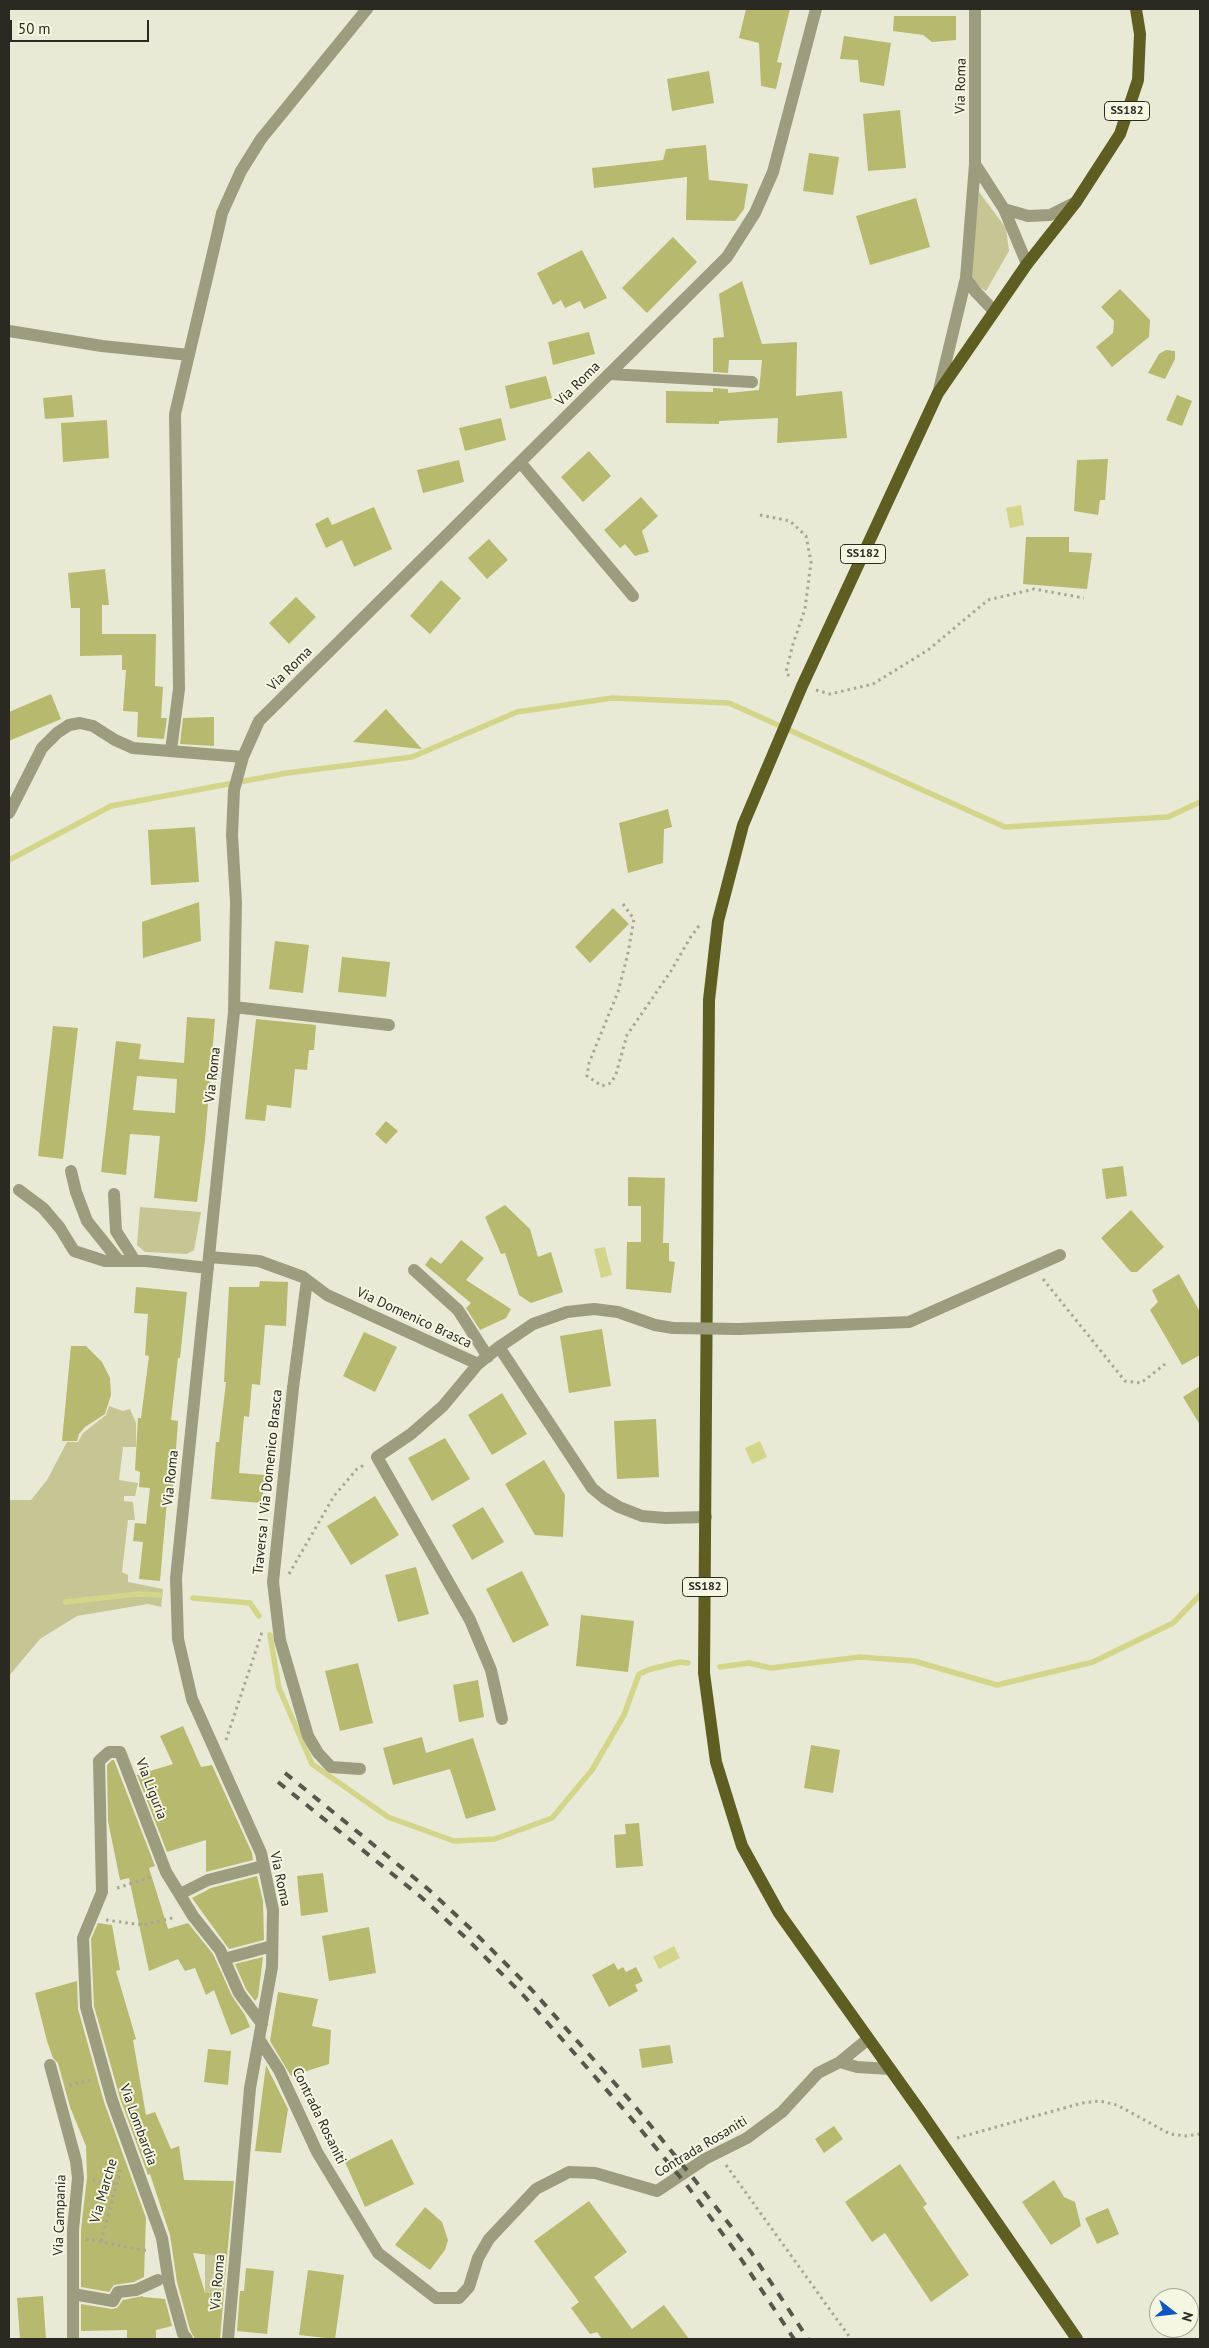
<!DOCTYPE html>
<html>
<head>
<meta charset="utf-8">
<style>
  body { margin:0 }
  #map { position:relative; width:1209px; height:2348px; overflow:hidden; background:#e9ead5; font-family:"PT Sans",sans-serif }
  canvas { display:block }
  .frame { position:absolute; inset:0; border:10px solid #2a2a23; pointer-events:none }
  .north { position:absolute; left:1149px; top:2288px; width:50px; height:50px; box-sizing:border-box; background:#f6f7e2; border:1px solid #a4a596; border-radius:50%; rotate:106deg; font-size:14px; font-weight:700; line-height:20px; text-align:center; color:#2a2a23 }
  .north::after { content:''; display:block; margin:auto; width:18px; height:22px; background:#0e57c1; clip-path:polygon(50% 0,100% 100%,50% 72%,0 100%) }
  .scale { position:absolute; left:10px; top:20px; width:139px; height:22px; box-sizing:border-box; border:2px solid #2a2a23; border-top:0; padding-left:6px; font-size:15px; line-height:18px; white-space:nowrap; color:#2a2a23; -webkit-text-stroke:4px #f6f7e2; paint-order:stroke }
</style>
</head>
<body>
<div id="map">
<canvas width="1209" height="2348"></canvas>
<div class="frame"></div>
<div class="north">N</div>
<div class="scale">50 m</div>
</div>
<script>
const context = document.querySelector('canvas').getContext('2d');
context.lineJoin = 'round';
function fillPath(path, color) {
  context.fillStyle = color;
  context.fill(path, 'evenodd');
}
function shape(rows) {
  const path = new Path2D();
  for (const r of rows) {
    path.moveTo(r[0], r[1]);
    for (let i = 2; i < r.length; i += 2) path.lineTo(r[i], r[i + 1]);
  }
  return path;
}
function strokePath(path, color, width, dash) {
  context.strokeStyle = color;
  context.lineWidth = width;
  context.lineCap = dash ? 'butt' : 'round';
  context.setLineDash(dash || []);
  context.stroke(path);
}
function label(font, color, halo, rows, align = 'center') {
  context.font = font + ' "PT Sans",sans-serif';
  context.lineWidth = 4;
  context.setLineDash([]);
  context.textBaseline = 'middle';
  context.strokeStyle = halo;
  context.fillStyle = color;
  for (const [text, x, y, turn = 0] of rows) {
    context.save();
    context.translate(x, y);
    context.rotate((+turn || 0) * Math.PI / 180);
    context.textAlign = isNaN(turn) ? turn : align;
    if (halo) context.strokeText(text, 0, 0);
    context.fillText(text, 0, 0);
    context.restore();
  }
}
fillPath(shape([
  [979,192,1006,228,1009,251,986,291,978,286,971,273],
  [140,1207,201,1212,194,1250,187,1254,145,1252,137,1245],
  [109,1406,123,1411,130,1409,136,1423,136,1447,123,1447,119,1480,138,1483,135,1496,124,1496,124,1501,133,1502,135,1520,128,1520,122,1572,128,1575,128,1582,163,1589,161,1607,148,1604,77,1616,40,1639,9,1676,9,1500,31,1500,47,1480,67,1442,78,1442,83,1433,106,1415],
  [205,2254,227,2257,224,2292,205,2293]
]), '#c5c694');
fillPath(shape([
  [1021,505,1024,525,1010,528,1006,508],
  [605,1247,612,1275,601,1278,594,1249],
  [760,1441,767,1457,752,1464,745,1448],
  [674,1946,680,1958,659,1969,653,1957]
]), '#d3d58a');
strokePath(shape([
  [9,860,111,806,287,773,412,757,517,712,612,698,729,703,1005,827,1168,817,1200,802],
  [193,1598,250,1603,259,1616],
  [65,1602,138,1594,160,1595],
  [270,1635,279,1688,312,1764,388,1817,454,1841,495,1839,552,1818,592,1770,624,1715,639,1674,651,1669,680,1662,688,1663],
  [720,1667,749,1663,771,1668,860,1657,914,1661,997,1685,1093,1662,1173,1623,1200,1595]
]), '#d3d58a', 5.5);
fillPath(shape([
  [746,9,790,9,777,62,782,63,776,89,761,86,759,43,739,38],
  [894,16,956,16,956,40,932,42,923,35,893,31],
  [844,36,891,43,884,86,860,82,858,60,840,59],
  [709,71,714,103,672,111,667,79],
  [900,110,906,168,868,171,863,114],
  [706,145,709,180,748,184,744,209,735,221,686,220,687,177,594,188,592,168,663,160,666,149],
  [809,153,839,157,833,195,803,191],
  [916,198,930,247,870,265,856,216],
  [673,237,697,262,647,313,622,288],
  [582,250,607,298,584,309,580,301,565,308,561,300,553,305,537,273],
  [742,281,762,344,797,342,796,396,842,391,847,438,777,443,778,418,719,421,719,424,666,423,666,391,713,392,713,388,728,389,728,393,759,390,762,360,729,360,728,373,713,372,713,338,724,337,719,294],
  [1120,289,1150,320,1149,337,1112,367,1096,347,1113,333,1114,321,1101,307],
  [589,332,595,354,553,365,548,342],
  [1166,350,1175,351,1175,359,1165,379,1148,373,1159,354],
  [546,376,552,398,510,409,505,386],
  [72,395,74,417,45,419,43,398],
  [1177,395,1192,401,1182,426,1166,420],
  [501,418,506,440,465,451,459,428],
  [107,420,109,458,63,462,61,423],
  [589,451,611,476,583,502,561,477],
  [1108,459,1105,500,1100,500,1098,515,1074,511,1077,460],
  [459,460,464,482,423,493,417,470],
  [641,497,658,516,642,531,649,552,635,556,625,544,620,548,604,530],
  [374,507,392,549,354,567,342,540,326,548,315,524,328,517,332,525],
  [1026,537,1069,537,1069,552,1092,553,1087,589,1023,584],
  [489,539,508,560,487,579,468,558],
  [105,569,109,605,102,605,102,634,156,634,155,686,163,687,161,718,167,718,164,739,137,737,138,712,123,711,126,670,122,670,122,655,80,656,80,608,71,608,68,573],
  [441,580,461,598,430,634,410,616],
  [296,597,316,617,289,644,269,623],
  [51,694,61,719,9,741,9,712],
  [386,709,422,749,353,742],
  [214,717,214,746,180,744,183,718],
  [668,809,672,827,664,829,663,863,628,873,619,823],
  [195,827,199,882,151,885,148,830],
  [199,902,201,941,143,958,142,922],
  [613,908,629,924,590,963,575,947],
  [275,941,309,945,303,993,269,989],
  [342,957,390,962,386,997,338,992],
  [187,1017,215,1019,205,1140,197,1202,154,1198,160,1136,130,1134,126,1175,101,1172,116,1041,141,1044,139,1059,184,1063],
  [137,1076,177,1079,175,1113,133,1110],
  [256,1019,316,1025,314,1050,309,1050,307,1070,295,1069,291,1108,267,1105,265,1121,245,1119],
  [53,1026,78,1028,63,1159,38,1156],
  [386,1121,398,1131,386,1144,375,1134],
  [1123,1166,1127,1196,1106,1199,1102,1169],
  [628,1177,665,1178,663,1243,669,1243,669,1261,675,1262,671,1293,626,1289,627,1242,641,1242,641,1206,628,1206],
  [505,1205,530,1229,538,1257,551,1252,563,1292,531,1303,519,1295,505,1253,501,1254,485,1217],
  [1131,1210,1164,1247,1137,1272,1131,1272,1101,1238],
  [461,1240,484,1258,466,1280,511,1309,506,1318,480,1330,466,1308,471,1303,425,1265,431,1257,441,1264],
  [1179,1274,1200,1312,1200,1355,1182,1365,1150,1310,1158,1302,1152,1290],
  [260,1281,288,1282,286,1326,265,1325,260,1385,252,1384,249,1417,244,1416,239,1473,265,1475,262,1503,211,1499,216,1442,219,1442,226,1382,224,1382,229,1287,259,1287],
  [136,1287,187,1292,180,1358,178,1358,171,1420,178,1421,173,1489,168,1489,160,1581,139,1579,143,1542,133,1541,135,1523,146,1524,150,1488,139,1487,140,1472,135,1470,138,1418,141,1418,149,1356,145,1355,148,1314,134,1313],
  [602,1329,611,1386,569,1393,560,1336],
  [364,1332,397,1347,375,1392,343,1376],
  [71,1346,86,1346,102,1362,110,1378,111,1395,105,1414,85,1427,79,1434,77,1441,62,1441],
  [1200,1386,1200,1425,1183,1397],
  [502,1393,527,1434,492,1455,468,1415],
  [656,1419,659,1477,617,1479,614,1421],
  [445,1438,470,1479,432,1501,408,1458],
  [544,1460,565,1495,563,1537,535,1535,505,1484],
  [375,1496,399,1535,351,1565,327,1526],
  [483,1507,504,1542,472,1560,452,1525],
  [416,1567,429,1614,398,1622,385,1575],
  [522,1571,549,1625,513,1643,486,1589],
  [581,1615,634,1621,628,1672,576,1666],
  [358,1663,373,1723,340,1731,325,1671],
  [478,1680,484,1717,459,1722,453,1685],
  [183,1726,201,1767,212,1765,252,1853,253,1860,206,1872,206,1840,167,1852,137,1775,173,1764,160,1736],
  [422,1737,426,1753,473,1738,496,1810,466,1819,450,1769,393,1785,383,1748],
  [811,1745,840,1750,833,1793,804,1788],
  [112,1760,114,1760,155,1866,149,1868,168,1929,188,1923,213,1954,232,1996,245,2015,250,2027,231,2035,214,1990,206,1995,195,1968,185,1971,178,1959,149,1971,129,1878,120,1880,108,1821,107,1765],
  [639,1823,643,1866,616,1868,614,1835,626,1834,625,1824],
  [323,1873,328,1912,301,1916,297,1876],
  [257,1876,263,1901,264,1940,229,1949,192,1898,211,1888],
  [98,1923,112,1925,120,1970,116,1971,136,2039,133,2040,146,2115,155,2112,171,2149,179,2146,184,2180,234,2181,227,2257,193,2253,205,2293,224,2292,220,2339,195,2339,190,2330,177,2282,170,2235,150,2174,148,2175,120,2098,94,2006,91,1939],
  [369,1927,376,1973,329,1981,322,1936],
  [263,1957,258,1997,255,2001,246,1989,235,1964],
  [614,1963,618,1970,623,1967,626,1972,636,1967,643,1981,635,1985,638,1991,609,2007,592,1975],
  [77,1981,78,2009,104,2102,146,2218,144,2277,134,2282,114,2285,109,2292,81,2287,81,2230,87,2177,86,2146,70,2107,58,2063,53,2058,47,2041,35,1993],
  [278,1992,318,1999,312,2026,331,2030,329,2064,291,2076,270,2041],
  [670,2045,673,2063,642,2068,639,2049],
  [208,2049,231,2051,228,2085,204,2082],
  [266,2065,288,2109,281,2153,255,2151],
  [834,2126,843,2139,824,2153,815,2139],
  [392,2139,414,2184,365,2207,345,2162],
  [900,2164,927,2204,923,2207,969,2275,931,2302,885,2233,872,2242,845,2202],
  [1054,2180,1064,2197,1075,2202,1081,2226,1051,2245,1022,2202],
  [589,2201,627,2252,594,2277,632,2329,664,2305,689,2339,602,2339,597,2332,590,2334,571,2308,579,2302,534,2241],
  [425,2207,442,2222,448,2240,445,2250,430,2270,395,2245],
  [1108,2208,1119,2234,1097,2244,1085,2218],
  [246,2268,274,2271,267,2334,237,2331,240,2291,244,2291],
  [308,2270,344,2275,335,2339,299,2335],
  [43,2296,46,2339,20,2339,17,2298],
  [143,2296,143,2297,165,2299,172,2326,156,2330,156,2339,127,2339,127,2330,81,2331,81,2304,112,2309,117,2308,123,2300]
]), '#b7b96f');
strokePath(shape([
  [760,515,790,521,806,536,811,562,805,609,793,644,786,672,789,676],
  [816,690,830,694,873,684,928,650,988,600,1034,589,1084,598],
  [623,904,634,919,628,953,618,992,589,1063,587,1076,602,1086,611,1083,616,1074,627,1035,671,971,690,938,701,923],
  [1043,1279,1125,1381,1141,1383,1165,1364],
  [289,1574,334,1496,357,1469,364,1465],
  [226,1740,263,1629],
  [117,1888,154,1876],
  [106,1920,143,1925,176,1917],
  [69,2085,93,2080],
  [957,2138,1082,2103,1100,2101,1117,2105,1170,2134,1186,2136,1200,2134],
  [726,2165,851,2339],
  [93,2180,117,2184],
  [86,2239,148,2251],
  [101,2241,121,2169]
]), '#a6a797', 3, [2.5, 4]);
strokePath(shape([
  [975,164,1004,209,1027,264],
  [1004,209,1028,216,1050,215,1076,202],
  [966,278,975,291,994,311],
  [9,331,102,346,189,355],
  [609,374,752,382],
  [939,390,966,278,975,164,975,9],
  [520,462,633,596],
  [171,750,179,689,175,414,218,231,222,213,241,171,261,139,367,9],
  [9,813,42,748,57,733,69,725,80,723,93,726,115,740,133,748,243,757],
  [234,1007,389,1025],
  [71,1171,76,1192,87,1221,119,1261],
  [19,1190,43,1208,60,1228,74,1251,105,1261,146,1261,208,1268],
  [114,1194,116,1231,135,1261],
  [209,1257,259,1261,303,1277,327,1295,478,1364,499,1347,592,1488,604,1498,619,1507,642,1516,665,1518,706,1517],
  [414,1270,458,1310,488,1357],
  [307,1280,293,1388,273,1582,280,1640,308,1736,318,1753,331,1767,360,1769],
  [739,1329,909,1322,1060,1255],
  [499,1347,533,1324,567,1312,594,1309,618,1312,655,1325,673,1328],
  [478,1364,443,1406,411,1434,377,1457,470,1620,491,1670,502,1719],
  [180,1894,208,1880,263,1866],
  [224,1959,272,1946],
  [259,2039,279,2070,317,2152,378,2253,436,2298,459,2298,469,2287,478,2258,489,2239,536,2189,569,2172,595,2173,657,2191,705,2159,747,2138,782,2112,818,2073,840,2062,857,2067,890,2069],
  [840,2062,868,2039],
  [50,2065,76,2161,78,2178,73,2230,73,2339],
  [73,2294,113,2301,118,2292,136,2290,158,2280],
  [187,2339,183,2334,169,2284,162,2238,112,2100,86,2007,83,1938,102,1892,99,1761,109,1752,120,1752,166,1872,193,1916,220,1950,239,1993,262,2024],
  [228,2339,250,2088,272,1967,273,1910,261,1853,192,1699,178,1639,176,1578,234,1012,236,902,232,835,234,790,243,757,259,721,727,257,755,213,773,172,816,9]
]), '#9c9d7e', 12);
strokePath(shape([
  [1077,2339,920,2111,779,1913,742,1846,716,1762,704,1673,709,1000,718,921,743,825,802,686,938,393,1027,264,1076,202,1120,134,1138,80,1140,34,1136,9]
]), '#5e5e22', 12);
strokePath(shape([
  [285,1773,428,1889,471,1929,531,1989,634,2105,694,2179,751,2252,808,2339],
  [278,1782,421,1897,465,1937,524,1996,626,2112,686,2184,741,2259,794,2339]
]), '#57584d', 4, [9, 9]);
strokePath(shape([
  [673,1328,739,1329]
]), '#9c9d7e', 12);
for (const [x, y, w] of [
  [1127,111,45],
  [863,554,45],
  [705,1587,45]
]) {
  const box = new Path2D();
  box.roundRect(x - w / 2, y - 9.5, w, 19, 4);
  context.fillStyle = '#f6f7e2';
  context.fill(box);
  strokePath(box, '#2a2a23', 1);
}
label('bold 12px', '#2a2a23', null, [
  ["SS182",1127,111],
  ["SS182",863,554],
  ["SS182",705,1587]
]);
label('14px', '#2a2a23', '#f6f7e2', [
  ["Via Roma",961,86,-89],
  ["Via Roma",578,384,-45],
  ["Via Roma",290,669,-45],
  ["Via Roma",213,1075,-84],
  ["Via Domenico Brasca",414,1318,25],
  ["Via Roma",171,1478,-84],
  ["Traversa I Via Domenico Brasca",268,1482,-84],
  ["Via Liguria",151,1789,69],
  ["Via Roma",280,1879,78],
  ["Contrada Rosaniti",319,2116,64],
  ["Via Lombardia",138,2125,70],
  ["Contrada Rosaniti",701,2147,-31],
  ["Via Marche",104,2191,-74],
  ["Via Campania",60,2215,-88],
  ["Via Roma",218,2282,-85]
]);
</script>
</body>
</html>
